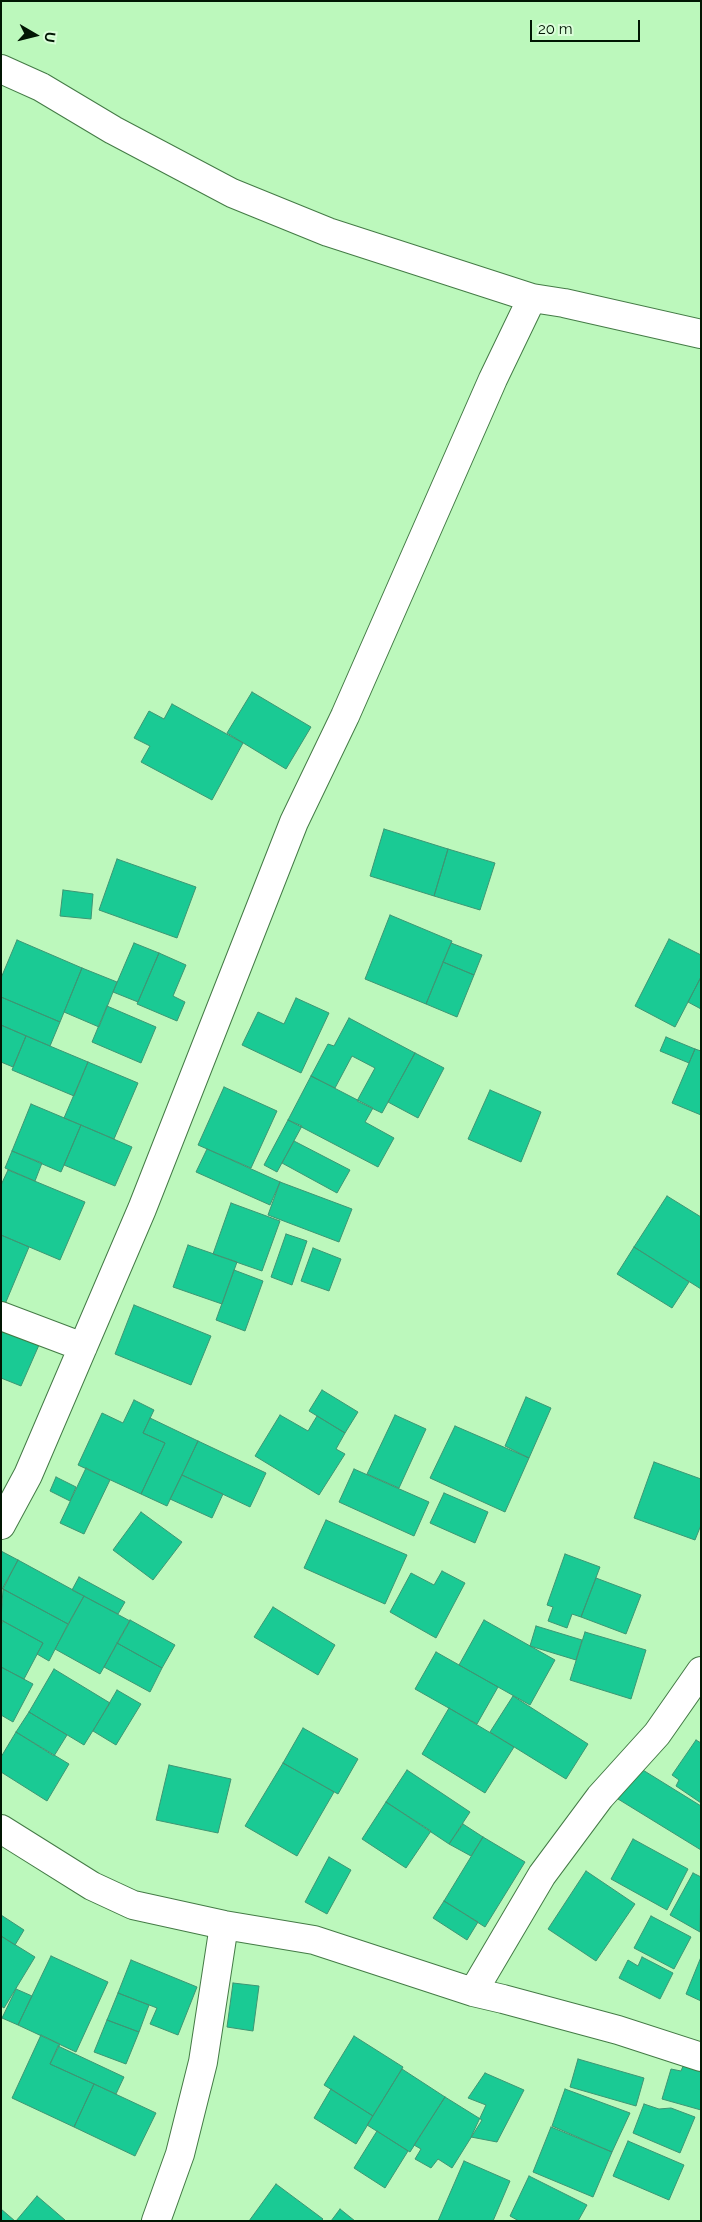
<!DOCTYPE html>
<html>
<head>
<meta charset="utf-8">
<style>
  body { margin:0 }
  #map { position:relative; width:702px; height:2222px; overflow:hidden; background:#bcf8bc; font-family:Raleway,sans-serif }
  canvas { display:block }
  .frame { position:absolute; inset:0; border:2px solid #011603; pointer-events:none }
  .north { position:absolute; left:10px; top:10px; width:50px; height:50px; -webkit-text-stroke:4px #dbfeda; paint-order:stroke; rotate:98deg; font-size:14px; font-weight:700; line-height:20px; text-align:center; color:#011603 }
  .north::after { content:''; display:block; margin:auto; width:18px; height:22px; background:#011603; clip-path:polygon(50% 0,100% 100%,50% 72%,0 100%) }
  .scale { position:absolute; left:530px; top:20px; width:110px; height:22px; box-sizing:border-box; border:2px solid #011603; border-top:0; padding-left:6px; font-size:15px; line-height:18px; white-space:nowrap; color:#011603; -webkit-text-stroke:4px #dbfeda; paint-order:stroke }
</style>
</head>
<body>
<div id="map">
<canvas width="702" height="2222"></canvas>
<div class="frame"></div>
<div class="north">U</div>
<div class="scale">20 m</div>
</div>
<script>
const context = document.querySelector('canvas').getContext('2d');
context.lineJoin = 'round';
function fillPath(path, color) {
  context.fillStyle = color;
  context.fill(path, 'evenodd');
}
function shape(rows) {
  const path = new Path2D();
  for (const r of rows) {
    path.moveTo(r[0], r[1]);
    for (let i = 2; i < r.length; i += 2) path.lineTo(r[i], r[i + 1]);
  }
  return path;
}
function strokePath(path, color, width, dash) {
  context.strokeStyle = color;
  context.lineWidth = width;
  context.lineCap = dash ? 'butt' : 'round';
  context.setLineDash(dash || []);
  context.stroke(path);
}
const building = shape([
  [252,692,311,727,286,769,227,733,252,692],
  [172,704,243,743,212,800,141,762,150,746,134,738,149,711,164,719,172,704],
  [384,829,448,849,434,896,370,876,384,829],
  [448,849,495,863,480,910,434,896,448,849],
  [117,859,196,887,177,938,99,910,117,859],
  [63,890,93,894,91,919,60,916,63,890],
  [390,915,452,941,426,1004,365,979,390,915],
  [669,939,701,955,701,977,675,1027,635,1006,669,939],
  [17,940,82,968,60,1022,1,997,1,978,17,940],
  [134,943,159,953,138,1002,113,992,134,943],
  [451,943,482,955,474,975,443,962,451,943],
  [159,953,186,965,173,996,185,1002,177,1021,137,1004,159,953],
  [443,962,474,975,457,1017,426,1004,443,962],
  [82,968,117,982,99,1027,64,1012,82,968],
  [701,977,701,1009,688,1002,701,977],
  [1,997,60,1022,50,1046,1,1025,1,997],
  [296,998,329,1013,301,1073,242,1045,258,1012,284,1024,296,998],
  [107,1006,156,1027,141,1063,92,1042,107,1006],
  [349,1018,415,1053,382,1113,357,1101,375,1068,352,1056,335,1088,311,1076,328,1044,334,1046,349,1018],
  [1,1025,26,1036,13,1067,1,1062,1,1025],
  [26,1036,88,1062,74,1096,12,1070,26,1036],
  [666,1037,695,1049,689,1063,660,1051,666,1037],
  [695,1049,701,1051,701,1115,672,1103,695,1049],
  [415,1053,444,1068,418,1118,388,1102,415,1053],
  [88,1062,138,1083,114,1139,64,1118,88,1062],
  [311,1076,373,1108,365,1122,394,1138,378,1167,288,1120,311,1076],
  [224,1087,277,1111,251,1168,198,1145,224,1087],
  [490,1090,541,1112,521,1162,468,1139,490,1090],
  [31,1104,81,1125,61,1172,12,1151,31,1104],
  [288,1120,302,1126,277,1172,264,1165,288,1120],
  [81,1125,132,1147,115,1186,64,1165,81,1125],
  [294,1141,350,1170,337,1193,282,1163,294,1141],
  [207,1149,280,1182,270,1205,196,1172,207,1149],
  [12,1151,42,1163,35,1181,5,1168,12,1151],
  [8,1170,85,1202,60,1260,1,1235,1,1185,8,1170],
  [280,1182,352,1209,339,1242,268,1215,280,1182],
  [667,1196,701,1217,701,1289,634,1247,667,1196],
  [231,1203,280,1221,262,1271,213,1254,231,1203],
  [286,1234,307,1241,292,1285,271,1277,286,1234],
  [1,1235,29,1247,3,1309,1,1308,1,1235],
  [188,1245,237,1262,222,1304,173,1287,188,1245],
  [634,1247,689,1282,672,1308,617,1274,634,1247],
  [313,1248,341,1259,329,1291,301,1281,313,1248],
  [234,1270,263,1281,245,1331,216,1320,234,1270],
  [134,1305,211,1336,191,1385,115,1354,134,1305],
  [1,1328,39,1345,21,1386,1,1378,1,1328],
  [322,1390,358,1412,345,1433,309,1411,322,1390],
  [526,1397,551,1408,529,1458,505,1446,526,1397],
  [134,1400,154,1410,143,1433,165,1443,141,1494,78,1465,102,1413,123,1423,134,1400],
  [280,1415,308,1431,317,1416,345,1433,336,1449,345,1454,319,1495,255,1456,280,1415],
  [395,1415,426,1429,399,1488,367,1474,395,1415],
  [150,1418,198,1441,167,1506,141,1494,165,1443,143,1433,150,1418],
  [455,1426,529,1458,505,1512,430,1478,455,1426],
  [198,1441,266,1473,250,1507,182,1475,198,1441],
  [654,1462,701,1479,701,1525,695,1540,634,1518,654,1462],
  [86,1468,110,1480,84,1534,60,1523,86,1468],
  [354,1469,429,1502,414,1536,339,1502,354,1469],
  [182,1475,223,1494,212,1518,170,1499,182,1475],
  [56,1477,76,1487,70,1501,50,1491,56,1477],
  [444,1493,488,1512,475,1543,430,1523,444,1493],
  [141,1512,182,1542,153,1580,113,1550,141,1512],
  [326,1520,407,1555,385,1604,304,1568,326,1520],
  [1,1551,18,1560,1,1591,1,1551],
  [565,1554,600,1567,581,1617,572,1614,567,1628,548,1621,553,1607,547,1605,565,1554],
  [18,1560,84,1596,68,1624,3,1589,18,1560],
  [442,1571,465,1583,436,1638,390,1612,411,1573,434,1585,442,1571],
  [79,1577,125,1602,118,1614,72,1590,79,1577],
  [596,1578,641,1595,626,1634,581,1617,596,1578],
  [3,1589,68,1624,49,1661,37,1654,43,1643,1,1620,3,1589],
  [84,1596,130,1621,100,1674,55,1649,84,1596],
  [273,1607,335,1645,318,1675,254,1637,273,1607],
  [130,1620,175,1645,162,1668,117,1643,130,1620],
  [484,1620,555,1660,530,1705,459,1665,484,1620],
  [3,1621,43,1643,24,1679,1,1667,1,1625,3,1621],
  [536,1626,582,1640,576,1660,530,1646,536,1626],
  [585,1632,646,1650,631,1699,570,1680,585,1632],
  [117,1643,162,1668,150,1692,104,1667,117,1643],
  [436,1652,498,1687,477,1724,415,1689,436,1652],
  [1,1667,33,1684,13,1722,1,1715,1,1667],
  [54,1669,110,1703,84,1745,29,1712,54,1669],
  [117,1690,141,1704,116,1745,93,1731,117,1690],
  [513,1696,588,1744,566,1779,490,1732,513,1696],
  [449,1708,514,1747,485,1793,422,1754,449,1708],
  [29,1712,67,1735,54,1756,16,1732,29,1712],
  [303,1728,358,1759,338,1794,283,1763,303,1728],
  [16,1732,69,1764,47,1801,1,1772,1,1757,16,1732],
  [696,1740,701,1743,701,1803,676,1786,679,1780,672,1775,696,1740],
  [283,1763,334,1792,297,1856,245,1826,283,1763],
  [169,1765,231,1779,218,1833,156,1820,169,1765],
  [638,1767,701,1806,701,1850,618,1799,638,1767],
  [407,1770,470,1812,449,1844,386,1802,407,1770],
  [386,1802,431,1831,406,1868,362,1839,386,1802],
  [463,1824,483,1837,471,1856,449,1844,463,1824],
  [483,1837,525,1862,485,1927,444,1901,483,1837],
  [633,1839,688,1869,667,1910,611,1879,633,1839],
  [329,1857,351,1870,327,1914,305,1902,329,1857],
  [586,1871,635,1904,596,1961,548,1929,586,1871],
  [693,1873,701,1877,700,1932,670,1915,693,1873],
  [444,1901,478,1922,467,1940,433,1918,444,1901],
  [1,1915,24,1930,15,1945,1,1936,1,1915],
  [651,1916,691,1937,674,1969,634,1948,651,1916],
  [1,1936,35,1957,4,2008,1,2006,1,1936],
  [51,1956,108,1982,76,2052,18,2025,51,1956],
  [642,1957,673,1973,660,1999,619,1978,628,1960,638,1966,642,1957],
  [701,1957,701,2001,686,1994,701,1957],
  [131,1960,197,1987,178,2035,150,2024,157,2008,118,1993,131,1960],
  [233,1983,259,1986,253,2031,227,2027,233,1983],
  [16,1989,32,1996,18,2025,2,2018,16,1989],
  [118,1993,149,2005,139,2032,107,2020,118,1993],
  [107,2020,139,2032,126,2064,94,2052,107,2020],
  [41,2035,60,2044,50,2064,94,2084,74,2127,12,2098,41,2035],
  [354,2036,403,2067,373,2116,324,2085,354,2036],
  [58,2046,124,2077,116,2094,50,2064,58,2046],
  [578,2059,644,2078,636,2106,570,2087,578,2059],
  [684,2064,701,2070,701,2110,662,2099,671,2069,681,2071,684,2064],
  [402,2069,445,2097,410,2152,367,2125,402,2069],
  [485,2073,524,2090,497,2142,471,2137,486,2105,468,2098,485,2073],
  [94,2084,156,2113,135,2156,74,2127,94,2084],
  [331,2089,373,2116,356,2144,314,2118,331,2089],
  [565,2089,630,2113,612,2152,552,2126,565,2089],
  [445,2097,482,2120,452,2168,438,2159,431,2168,415,2159,421,2149,414,2145,445,2097],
  [644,2104,659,2109,671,2108,695,2117,680,2153,633,2133,644,2104],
  [551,2127,612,2152,593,2197,533,2172,551,2127],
  [377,2131,408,2151,385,2188,354,2168,377,2131],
  [628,2141,684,2165,669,2200,613,2176,628,2141],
  [464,2161,510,2181,493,2221,438,2221,464,2161],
  [529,2176,587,2205,578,2221,519,2221,510,2216,529,2176],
  [276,2184,323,2219,321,2221,249,2221,276,2184],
  [37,2196,65,2220,65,2221,16,2221,37,2196],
  [1,2209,15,2221,1,2221,1,2209],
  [340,2209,355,2221,331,2221,340,2209]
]);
fillPath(building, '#1aca94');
strokePath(building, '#3d9673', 1);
const minor = shape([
  [1,69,41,87,113,130,232,193,328,232,532,298,564,303,701,334],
  [1,1316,83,1347],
  [1,1525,28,1475,142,1209,294,822,345,716,493,379,532,298],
  [1,1829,92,1886,133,1905,224,1925,314,1940,473,1992,503,1999,618,2030,701,2057],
  [473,1992,542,1875,600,1797,657,1734,701,1671],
  [156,2221,180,2154,203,2062,224,1925]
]);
strokePath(minor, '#447b46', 30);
strokePath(minor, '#fff', 28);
</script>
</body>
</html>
